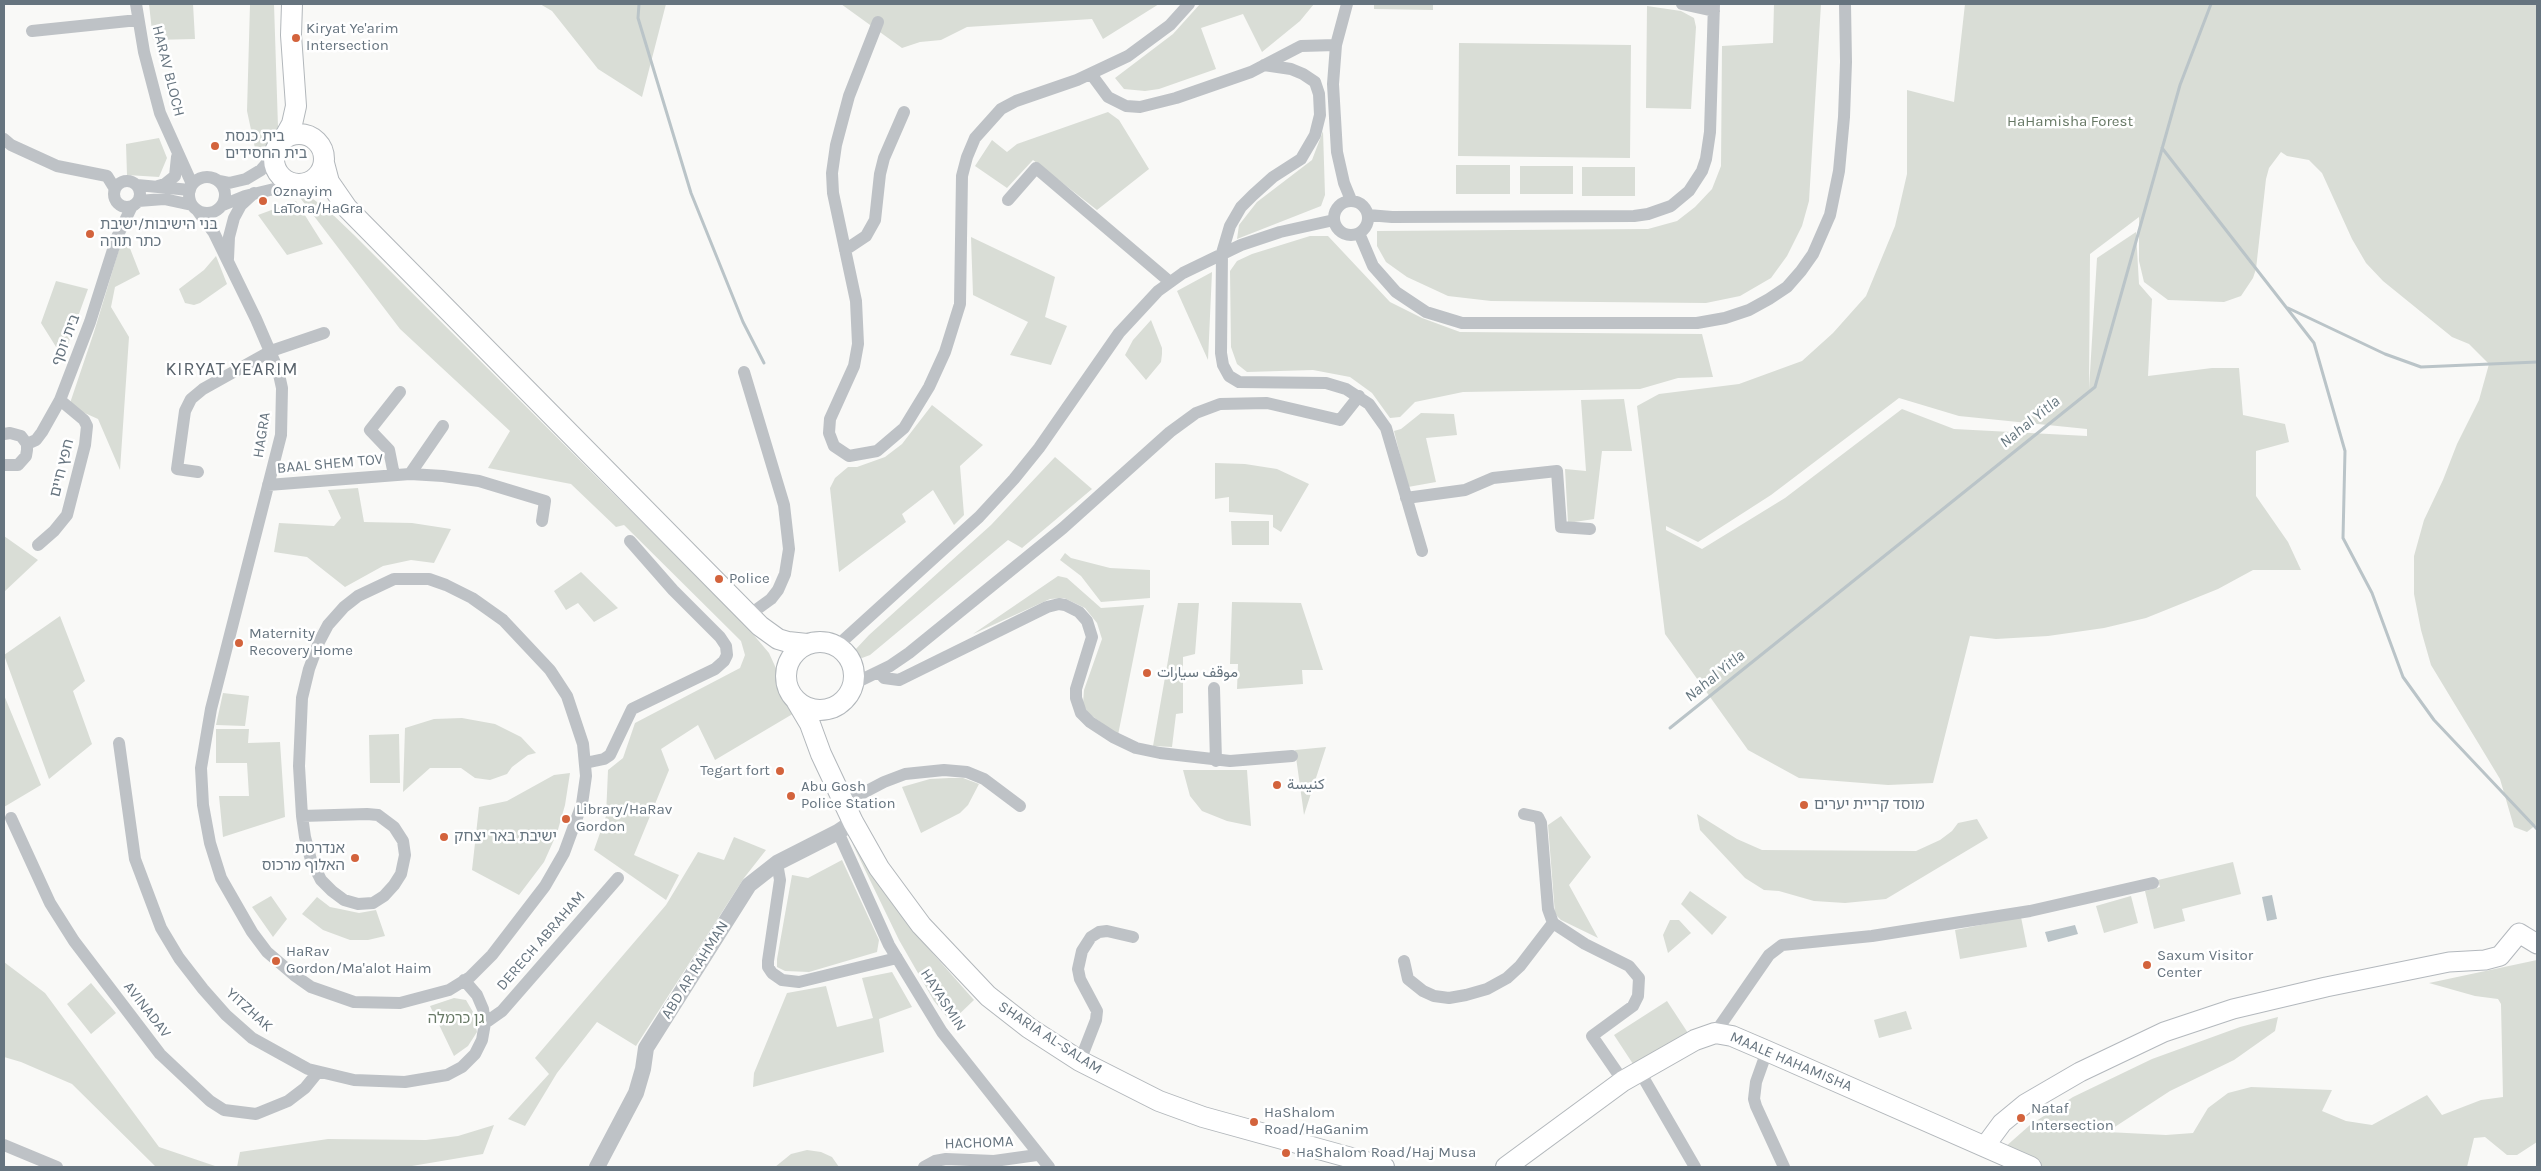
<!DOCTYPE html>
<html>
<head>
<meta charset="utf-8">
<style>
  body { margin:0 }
  #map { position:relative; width:2541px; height:1171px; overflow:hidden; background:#f9f9f7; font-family:Karla,sans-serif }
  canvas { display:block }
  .frame { position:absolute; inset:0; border:5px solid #66747f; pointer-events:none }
</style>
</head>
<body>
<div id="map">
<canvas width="2541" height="1171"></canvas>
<div class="frame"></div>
</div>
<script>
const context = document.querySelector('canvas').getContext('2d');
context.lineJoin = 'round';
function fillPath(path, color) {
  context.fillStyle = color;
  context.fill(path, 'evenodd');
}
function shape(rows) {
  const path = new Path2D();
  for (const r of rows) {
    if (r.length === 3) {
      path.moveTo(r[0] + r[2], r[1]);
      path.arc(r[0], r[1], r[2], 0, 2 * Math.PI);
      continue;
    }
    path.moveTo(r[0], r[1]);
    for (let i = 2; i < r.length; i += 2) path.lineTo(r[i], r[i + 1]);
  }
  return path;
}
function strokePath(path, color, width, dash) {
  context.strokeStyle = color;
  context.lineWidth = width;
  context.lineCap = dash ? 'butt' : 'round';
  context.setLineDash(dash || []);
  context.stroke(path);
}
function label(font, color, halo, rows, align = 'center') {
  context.font = font + ' Karla,Vazirmatn,"Noto Sans Hebrew",sans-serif';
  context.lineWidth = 5;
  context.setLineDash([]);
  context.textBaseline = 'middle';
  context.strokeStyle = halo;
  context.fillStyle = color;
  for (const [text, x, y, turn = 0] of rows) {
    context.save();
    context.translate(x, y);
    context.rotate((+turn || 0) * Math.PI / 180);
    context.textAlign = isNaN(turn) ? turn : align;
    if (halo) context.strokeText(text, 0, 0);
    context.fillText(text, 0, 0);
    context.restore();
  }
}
fillPath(shape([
  [149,4,193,4,195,39,153,40],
  [250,4,274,4,278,127,271,142,256,153,247,111],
  [540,4,666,4,642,97,598,69,552,11],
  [841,4,1159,4,1103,39,1092,19,967,27,941,40,920,42,902,48],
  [1200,4,1314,4,1300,21,1262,52,1243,14,1201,28,1216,69,1159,89,1145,91,1124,89,1115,78,1173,34],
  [1374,4,1433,4,1433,10,1374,9],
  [1774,4,1821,4,1809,201,1802,226,1787,256,1771,278,1740,296,1706,303,1491,301,1448,296,1407,277,1386,262,1377,246,1377,231,1648,229,1677,221,1695,207,1712,189,1721,166,1722,46,1773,43],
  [1965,4,2537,4,2537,824,2527,832,2514,827,2500,779,2431,665,2421,630,2414,594,2414,556,2424,520,2443,480,2457,444,2479,400,2489,364,2469,344,2452,337,2383,281,2366,263,2352,239,2322,173,2309,160,2287,156,2281,152,2269,168,2266,179,2256,269,2253,278,2241,296,2224,302,2168,300,2144,282,2139,261,2139,217,2090,254,2089,389,2097,258,2136,232,2139,284,2152,299,2148,376,2212,368,2239,368,2243,415,2285,424,2289,442,2256,451,2256,496,2288,542,2301,570,2253,570,2218,589,2146,618,2104,628,2048,636,1996,639,1970,636,1933,783,1888,785,1799,778,1748,750,1665,634,1637,406,1659,394,1739,384,1802,361,1833,333,1866,296,1895,226,1907,174,1907,90,1954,102],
  [1899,398,1959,416,2087,429,2087,436,1954,429,1902,409,1785,498,1702,549,1666,530,1666,526,1698,542,1771,495],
  [1647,6,1681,11,1694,18,1696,27,1691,109,1646,108],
  [1459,43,1631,45,1630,158,1458,156],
  [1108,112,1119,120,1149,169,1097,210,1033,160,1007,188,975,166,992,140,1007,152,1017,144],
  [1323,131,1325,195,1321,206,1237,239,1239,225,1257,202,1312,160],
  [159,138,167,158,159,177,127,175,126,144],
  [1456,165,1510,165,1510,194,1456,194],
  [1520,166,1573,166,1573,194,1520,194],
  [1582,167,1635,167,1635,196,1582,196],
  [298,195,313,199,329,211,353,234,747,627,769,653,796,712,715,760,698,725,661,749,669,770,634,855,679,875,666,900,594,850,606,816,608,770,623,758,635,723,740,668,745,655,741,641,624,525,616,527,571,484,488,468,510,431,400,329],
  [296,201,323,244,287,255,258,215],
  [124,233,140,274,115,287,111,307,129,337,120,470,98,419,69,406,94,332],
  [1310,236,1328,236,1390,302,1422,318,1460,332,1702,334,1713,377,1678,378,1640,389,1463,392,1415,402,1400,417,1390,418,1372,393,1350,377,1313,370,1247,372,1237,364,1231,347,1230,271,1237,261,1252,254],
  [971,237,1055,277,1045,317,1067,326,1051,365,1010,355,1028,322,973,295],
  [216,256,227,284,200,303,194,305,185,303,179,289,204,270],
  [1212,272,1208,360,1177,291],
  [56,281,88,289,63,358,41,323],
  [1151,320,1162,348,1162,354,1161,362,1146,380,1125,355,1133,340],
  [1624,399,1632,451,1602,451,1594,519,1568,523,1565,469,1586,471,1581,400],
  [932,405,983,445,960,466,964,515,954,525,933,490,902,514,906,522,839,572,830,488,835,478,848,467,857,467,885,457,902,444],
  [1421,413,1454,414,1457,435,1426,438,1436,482,1408,487,1394,431,1401,429],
  [1055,457,1092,489,1022,548,1008,540,870,655,862,658,857,656,855,650,869,635,991,525],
  [1215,463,1245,464,1277,469,1309,484,1281,532,1273,527,1273,515,1229,512,1229,497,1215,499],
  [358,488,364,522,412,523,451,529,434,563,411,560,383,566,345,587,307,557,274,552,279,523,334,526,341,518,328,490],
  [1231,521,1269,521,1269,545,1232,545],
  [4,536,38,560,4,592],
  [1065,553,1071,558,1110,568,1150,570,1150,598,1101,602,1081,576,1060,560],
  [581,572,618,608,594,622,578,603,566,610,554,591],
  [1058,576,1067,578,1101,608,1144,605,1118,735,1088,713,1083,704,1084,690,1102,639,1097,623,1085,608,1064,598,1050,599,973,634],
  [1232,602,1301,603,1323,670,1302,670,1303,684,1237,689,1238,664,1230,664],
  [1178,603,1199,603,1195,654,1183,657,1183,713,1176,714,1172,747,1153,746],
  [60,616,85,681,73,691,92,744,49,779,4,655],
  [223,693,249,696,245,726,216,725],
  [4,695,41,785,4,807],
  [462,718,495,724,521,737,536,753,528,755,512,767,507,774,490,780,475,778,461,768,430,768,403,792,405,728,434,719],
  [216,729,249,729,248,743,280,742,285,817,223,837,219,796,249,796,247,763,216,763],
  [399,734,400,783,370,783,369,735],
  [1326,747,1304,815,1295,750],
  [1183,770,1247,770,1251,826,1227,821,1202,811,1190,796],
  [570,773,565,805,557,833,544,862,519,895,472,870,479,807,507,801,554,775],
  [949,778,963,778,979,784,968,805,960,813,921,833,902,787,930,779],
  [1697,814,1737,839,1762,850,1916,851,1940,840,1952,831,1958,823,1977,819,1988,838,1886,899,1845,903,1814,901,1779,891,1764,890,1745,878,1700,830],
  [1561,816,1591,857,1569,885,1598,938,1561,920,1555,914,1548,825],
  [734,837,766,850,744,878,636,1046,597,1022,557,1073,525,1126,508,1119,549,1074,535,1058,666,905,698,852,724,860],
  [852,843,886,895,914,932,974,1000,951,1022,934,1001,899,940],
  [842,860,879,940,877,952,809,972,785,971,777,967,777,959,792,875,808,878],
  [2233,862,2241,894,2182,909,2185,921,2154,929,2145,891,2160,887,2158,880],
  [1690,891,1727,917,1712,935,1681,904],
  [271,896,287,919,273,937,252,907],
  [2131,896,2138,923,2104,933,2096,906],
  [317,897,330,907,340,909,359,913,376,910,385,936,368,940,350,940,323,930,302,914],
  [2021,917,2027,947,1960,959,1955,930],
  [1670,920,1679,920,1691,933,1668,953,1663,935],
  [2537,960,2537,1142,2517,1155,2507,1155,2485,1137,2474,1138,2467,1167,2024,1167,2004,1148,2030,1125,2073,1097,2152,1059,2240,1027,2278,1017,2275,1031,2234,1060,2170,1091,2107,1132,2166,1135,2193,1133,2208,1108,2228,1093,2251,1087,2332,1090,2322,1111,2346,1121,2372,1125,2427,1095,2442,1115,2481,1100,2503,1097,2501,1004,2498,999,2475,996,2429,983],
  [4,962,45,993,159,1147,218,1167,156,1167,72,1084,21,1062,4,1057],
  [892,972,912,1007,879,1019,884,1052,753,1087,754,1073,787,993,826,986,837,1027,873,1018,862,978],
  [91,983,116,1013,91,1034,67,1004],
  [454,998,466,1000,473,1012,477,1032,468,1046,454,1056,430,1006],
  [1667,1001,1688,1033,1635,1067,1614,1035],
  [1906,1011,1912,1029,1879,1038,1874,1020],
  [494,1125,483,1154,406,1167,237,1167,240,1152,328,1139,426,1140,458,1136],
  [807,1150,821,1152,832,1157,839,1167,775,1167,791,1154]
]), '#d9ddd6');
fillPath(shape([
  [2272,895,2277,919,2267,921,2262,897],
  [2075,925,2078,934,2048,942,2045,932]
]), '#bac4c8');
strokePath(shape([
  [639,4,638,18,691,193,743,322,764,363],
  [2162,148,2314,343,2345,451,2343,538,2372,593,2403,677,2434,720,2537,829],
  [2288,308,2385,354,2421,367,2537,362],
  [1670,728,2095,387,2180,85,2211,4]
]), '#bac4c8', 3);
const secondary = shape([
  [1985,1146,2002,1123,2025,1104,2080,1072,2164,1032,2233,1009,2326,987,2449,962,2485,960,2500,956,2519,933,2537,944]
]);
const primary = shape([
  [299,159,25],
  [283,140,292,124,296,106,291,35,292,4],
  [324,163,329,182,347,208,760,626,778,639,788,642,807,644],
  [820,676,34],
  [797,702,810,724,821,754,853,822,879,868,921,925,988,996,1029,1028,1080,1061,1159,1101,1203,1117,1384,1167],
  [1506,1167,1623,1081,1695,1040,1715,1033,1732,1036,1767,1051,2031,1167]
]);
strokePath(secondary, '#b3b8bd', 21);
strokePath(primary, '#b2b7bb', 22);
strokePath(shape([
  [136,4,144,52,160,113,192,184],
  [1347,4,1336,45,1333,84,1337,152,1344,183,1351,200],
  [1682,4,1714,11],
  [878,22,849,96,836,145,832,173,833,193,856,301,858,344,854,366,830,419,829,433,834,446,849,456,877,451,904,428,929,387,945,352,960,304,962,176,967,157,975,138,1001,109,1016,101,1077,80,1128,56,1170,25,1189,4],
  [32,31,138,20],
  [1264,65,1291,69,1303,74,1315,82,1319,94,1320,115,1315,135,1301,159,1273,177,1253,195,1241,207,1230,226,1222,253,1221,353,1223,365,1229,376,1239,382,1326,383,1346,389,1369,404,1386,428,1422,551],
  [1091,74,1108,97,1126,106,1140,107,1176,98,1251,72,1301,46,1336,45],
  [4,139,11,145,57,166,107,176,115,189],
  [207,195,18],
  [127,194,13],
  [219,181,229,183,246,179,261,170,274,155],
  [137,185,190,190],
  [158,186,165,184,175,176,177,157],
  [1008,200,1036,168,1170,282],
  [1351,218,17],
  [138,201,164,199,192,205],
  [223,205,245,196,295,184],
  [197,210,214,233,256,319,278,370,282,388,281,435,211,709,201,768,203,805,210,843,221,878,252,932,267,952,294,975,311,987,354,1002,400,1003,449,990,470,977,492,955,545,886,564,853,582,804,586,776,583,744,567,696,550,670,503,620,472,598,446,585,429,579,394,579,358,596,344,607,328,625,319,642,309,669,302,698,299,766,302,816,305,837,311,860,321,880,332,891,344,900,358,904,373,903,384,896,394,885,401,874,405,855,403,841,394,827,378,815,367,814,302,816],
  [1368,215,1392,217,1634,216,1648,214,1671,206,1689,191,1702,171,1706,159,1710,132,1714,4],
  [1359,233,1373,266,1396,292,1426,312,1462,323,1697,323,1725,318,1749,310,1769,299,1787,287,1801,271,1813,254,1830,215,1839,171,1844,117,1846,62,1845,4],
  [845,250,866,236,875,220,880,174,884,158,904,112],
  [228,259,229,237,234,218,241,205,254,193],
  [744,372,784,505,789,549,785,574,778,590,771,599,749,615],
  [4,434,10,433,21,436,27,444,27,450,26,456,18,465,4,465],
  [27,444,36,440,42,432,60,400,90,322,117,237,132,206],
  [198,472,177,469,185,411,191,399,203,389,271,351,324,333],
  [410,474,443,426],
  [394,475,389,450,370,430,400,392],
  [268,485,410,474,443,476,479,481,545,501,542,521],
  [1406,498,1465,490,1493,478,1557,471,1561,527,1590,529],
  [38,545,54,531,67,515,85,445,87,426,84,420,60,400],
  [837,646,979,517,1014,479,1039,448,1119,333,1158,291,1183,273,1241,245,1280,232,1334,220],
  [879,672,884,678,899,680,1047,607,1059,604,1065,605,1079,612,1087,621,1092,637,1076,689,1076,698,1081,713,1090,722,1113,737,1136,748,1160,753,1230,761,1292,756],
  [853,684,890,666,909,653,1063,528,1170,432,1196,413,1220,404,1267,403,1340,420,1359,396],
  [1214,688,1216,761],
  [119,743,135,859,161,928,179,958,203,989,226,1015,252,1038,308,1069,354,1080,405,1082,447,1075,462,1067,475,1054,482,1040,485,1023,483,1009,477,995,464,980],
  [585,763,604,759,610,755,632,709,715,669,724,661,727,655,726,646,720,637,673,590,630,541],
  [844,803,884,782,905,774,944,770,967,772,984,779,1020,806],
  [1524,814,1538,817,1541,823,1548,909,1553,923,1585,944,1629,966,1639,978,1638,996,1633,1006,1592,1036,1623,1081],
  [11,818,50,903,74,941,160,1054,210,1101,224,1110,256,1114,288,1101,305,1088,318,1072],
  [838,832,889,945,942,1032,1049,1167],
  [777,863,780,880,768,961,768,967,772,973,782,980,799,982,897,958],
  [1404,961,1408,979,1423,991,1434,996,1449,998,1466,995,1487,989,1507,978,1520,966,1553,923],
  [485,1023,502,1011,618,878],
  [1715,1033,1769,955,1782,945,1872,936,2030,911,2153,883],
  [1767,1051,1756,1082,1754,1099,1756,1106,1784,1167],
  [1080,1061,1096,1020,1097,1011,1080,979,1078,969,1082,951,1091,937,1099,932,1107,931,1133,937],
  [1640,1072,1695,1167],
  [4,1145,57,1167],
  [924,1167,935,1161,946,1159,994,1161,1037,1155]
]), '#bec2c6', 12);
strokePath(shape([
  [597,1167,636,1093,643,1069,646,1048,749,885,777,863,838,832,853,822]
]), '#bec2c6', 16);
strokePath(secondary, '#fff', 19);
strokePath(primary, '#fff', 20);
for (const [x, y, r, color] of [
  [296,38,5,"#d3633c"],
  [215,146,5,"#d3633c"],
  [263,201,5,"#d3633c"],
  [90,234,5,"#d3633c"],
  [719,579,5,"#d3633c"],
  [239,643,5,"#d3633c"],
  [1147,673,5,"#d3633c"],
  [780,771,5,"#d3633c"],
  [1277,785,5,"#d3633c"],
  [791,796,5,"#d3633c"],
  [1804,805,5,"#d3633c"],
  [566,819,5,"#d3633c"],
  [444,837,5,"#d3633c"],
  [355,858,5,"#d3633c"],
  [276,961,5,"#d3633c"],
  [2147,965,5,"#d3633c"],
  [2021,1118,5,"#d3633c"],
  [1254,1122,5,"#d3633c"],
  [1286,1153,5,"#d3633c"]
]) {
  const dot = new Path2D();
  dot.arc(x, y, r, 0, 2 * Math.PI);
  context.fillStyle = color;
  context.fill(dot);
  strokePath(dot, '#fff', 2);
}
label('15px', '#66747f', '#fff', [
  ["Kiryat Ye'arim",306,29],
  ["Intersection",306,46],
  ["בית כנסת",225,137],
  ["בית החסידים",225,154],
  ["Oznayim",273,192],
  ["LaTora/HaGra",273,209],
  ["בני הישיבות/ישיבת",100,225],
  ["כתר תורה",100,242],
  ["Police",729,579],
  ["Maternity",249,634],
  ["Recovery Home",249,651],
  ["موقف سيارات",1157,673],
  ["Tegart fort",770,771,"right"],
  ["كنيسة",1287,785],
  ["Abu Gosh",801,787],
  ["Police Station",801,804],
  ["מוסד קריית יערים",1814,805],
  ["Library/HaRav",576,810],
  ["Gordon",576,827],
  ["ישיבת באר יצחק",454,837],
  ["אנדרטת",345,849,"right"],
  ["האלוף מרכוס",345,866,"right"],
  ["HaRav",286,952],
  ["Gordon/Ma'alot Haim",286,969],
  ["Saxum Visitor",2157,956],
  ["Center",2157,973],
  ["Nataf",2031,1109],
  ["Intersection",2031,1126],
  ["HaShalom",1264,1113],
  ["Road/HaGanim",1264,1130],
  ["HaShalom Road/Haj Musa",1296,1153]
], 'left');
label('15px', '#66747f', '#fff', [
  ["HARAV BLOCH",168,71,76],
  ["בית יוסף",66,340,-69],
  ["HAGRA",262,435,-81],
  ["BAAL SHEM TOV",330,464,-5],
  ["חפץ חיים",62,468,-76],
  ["DERECH ABRAHAM",541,941,-49],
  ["ABD AR RAHMAN",695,970,-58],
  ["HAYASMIN",943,1000,57],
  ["AVINADAV",147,1010,52],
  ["YITZHAK",249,1010,42],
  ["SHARIA AL-SALAM",1050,1038,33],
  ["MAALE HAHAMISHA",1791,1062,23],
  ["HACHOMA",979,1143,-2]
]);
label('15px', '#677865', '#fff', [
  ["HaHamisha Forest",2070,122],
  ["גן כרמלה",456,1019]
]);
label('italic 16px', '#677880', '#fff', [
  ["Nahal Yitla",2030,422,-39],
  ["Nahal Yitla",1715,676,-39]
]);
context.letterSpacing = '1px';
label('18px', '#58626b', '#fff', [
  ["KIRYAT YEARIM",232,370]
]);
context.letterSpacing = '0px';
</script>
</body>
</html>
